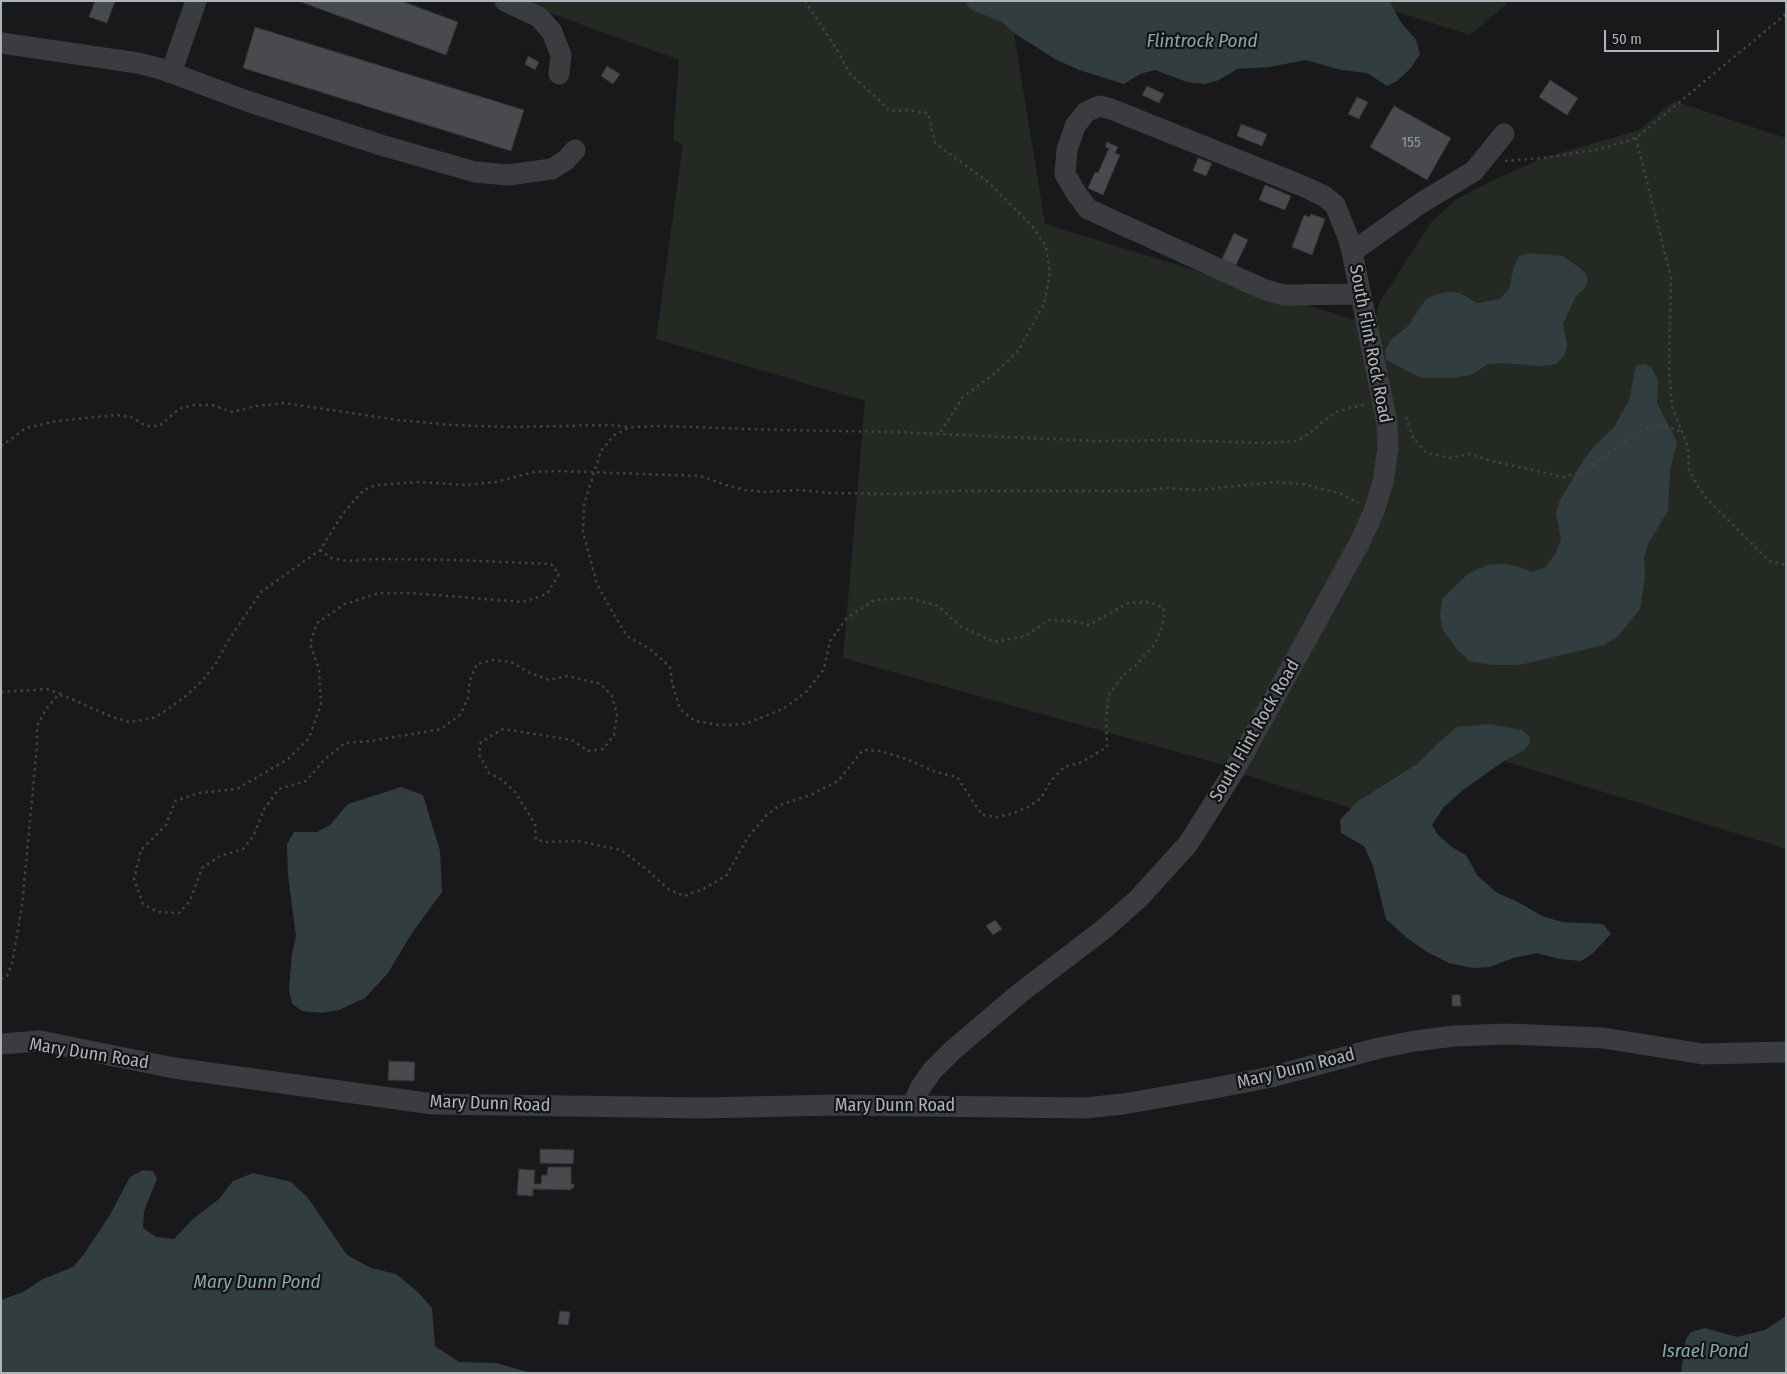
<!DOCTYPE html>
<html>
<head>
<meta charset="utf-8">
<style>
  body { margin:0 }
  #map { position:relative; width:1787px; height:1374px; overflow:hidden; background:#19191b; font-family:"Fira Sans Condensed",sans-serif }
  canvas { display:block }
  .frame { position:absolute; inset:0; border:2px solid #acb4b9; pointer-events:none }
  .scale { position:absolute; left:1604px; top:30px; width:115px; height:22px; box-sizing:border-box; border:2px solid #acb4b9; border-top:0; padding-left:6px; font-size:15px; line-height:18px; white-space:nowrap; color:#acb4b9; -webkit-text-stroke:4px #141416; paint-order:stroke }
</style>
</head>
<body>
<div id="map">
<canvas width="1787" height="1374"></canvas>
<div class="frame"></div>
<div class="scale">50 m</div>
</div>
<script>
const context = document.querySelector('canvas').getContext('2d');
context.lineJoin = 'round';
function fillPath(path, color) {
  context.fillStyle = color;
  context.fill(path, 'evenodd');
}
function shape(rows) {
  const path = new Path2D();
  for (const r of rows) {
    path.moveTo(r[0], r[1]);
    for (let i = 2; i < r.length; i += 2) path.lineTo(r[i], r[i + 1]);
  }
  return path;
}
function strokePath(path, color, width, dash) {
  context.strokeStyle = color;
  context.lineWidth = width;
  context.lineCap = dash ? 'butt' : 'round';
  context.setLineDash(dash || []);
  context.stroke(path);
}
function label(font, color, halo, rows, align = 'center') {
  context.font = font + ' "Fira Sans Condensed",sans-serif';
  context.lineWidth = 4.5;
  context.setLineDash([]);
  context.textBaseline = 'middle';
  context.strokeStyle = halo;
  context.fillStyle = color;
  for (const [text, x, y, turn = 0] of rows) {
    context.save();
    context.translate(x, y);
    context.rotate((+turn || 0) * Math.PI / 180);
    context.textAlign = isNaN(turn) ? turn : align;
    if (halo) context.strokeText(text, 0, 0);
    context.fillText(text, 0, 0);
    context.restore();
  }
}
fillPath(shape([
  [517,1,1011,1,1014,33,1045,224,1355,320,1379,418,1380,453,1371,502,1227,766,843,658,865,401,656,339,683,144,673,140,679,60],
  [1390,1,1510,1,1470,35,1395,11],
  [1674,101,1786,138,1786,849,1453,745,1423,831,1243,774,1384,504,1374,327,1379,303,1432,221,1457,199,1498,178,1543,158,1639,130]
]), '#242a23');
fillPath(shape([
  [965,1,1390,1,1400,21,1416,40,1420,54,1410,69,1397,81,1387,86,1367,73,1341,70,1306,60,1269,67,1237,69,1219,80,1205,84,1187,82,1155,70,1140,74,1124,84,1079,70,1055,59,1014,33,1002,22,970,9],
  [1530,253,1563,256,1585,272,1588,278,1586,287,1576,296,1563,324,1567,345,1564,356,1556,364,1541,366,1502,363,1488,364,1471,375,1451,378,1422,378,1386,360,1385,351,1391,340,1408,326,1426,299,1437,294,1449,292,1460,293,1477,303,1500,299,1509,289,1514,267,1519,256],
  [1645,364,1651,367,1658,380,1657,403,1677,442,1670,471,1668,511,1649,542,1644,558,1645,577,1640,609,1619,635,1604,645,1519,665,1492,665,1469,661,1456,648,1443,630,1440,616,1442,599,1469,573,1487,565,1504,564,1519,567,1533,572,1546,567,1556,552,1561,539,1556,512,1560,500,1584,459,1596,444,1614,427,1629,401,1636,365],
  [1489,724,1522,730,1529,736,1530,743,1524,750,1504,761,1463,790,1444,807,1432,825,1438,835,1452,847,1466,855,1477,875,1497,893,1516,901,1542,916,1562,922,1603,924,1611,934,1592,954,1581,961,1559,959,1537,953,1513,958,1490,967,1473,968,1449,963,1427,952,1407,938,1386,919,1373,866,1364,846,1341,833,1340,820,1357,802,1417,764,1438,743,1457,727],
  [401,787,423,795,440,851,442,892,412,933,388,973,365,998,339,1010,322,1013,302,1011,292,1004,289,989,292,954,296,936,288,875,287,844,294,832,317,832,330,825,348,804],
  [143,1170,153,1171,157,1179,144,1211,143,1228,156,1237,174,1239,193,1219,219,1199,233,1181,253,1173,291,1182,308,1198,347,1255,371,1268,396,1274,419,1293,432,1308,435,1346,459,1362,496,1363,528,1372,549,1373,1,1373,1,1300,23,1292,43,1279,73,1267,84,1254,110,1215,130,1177],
  [1786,1316,1786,1373,1681,1373,1686,1339,1691,1332,1705,1328,1737,1337,1765,1330]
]), '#323d40');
const building = shape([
  [95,1,115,1,107,23,89,17,95,1],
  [298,1,401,1,458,22,446,55,298,1],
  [255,27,524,110,511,151,243,68,255,27],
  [528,56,539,62,535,70,525,64,528,56],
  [607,66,620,74,613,84,601,76,607,66],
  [1550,80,1578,98,1567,115,1539,97,1550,80],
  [1147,86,1164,94,1159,103,1142,95,1147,86],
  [1357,97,1368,102,1359,119,1348,114,1357,97],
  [1394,106,1451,138,1427,180,1370,147,1394,106],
  [1241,124,1267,134,1262,146,1237,136,1241,124],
  [1107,142,1118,147,1115,153,1120,155,1103,195,1088,188,1095,172,1098,173,1109,148,1105,147,1107,142],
  [1198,158,1212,163,1206,176,1193,171,1198,158],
  [1265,185,1291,196,1285,210,1259,200,1265,185],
  [1311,214,1325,219,1312,255,1292,247,1304,215,1310,217,1311,214],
  [1234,233,1248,240,1236,265,1222,259,1234,233],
  [995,920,1002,929,993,935,986,926,995,920],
  [1452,995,1460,995,1461,1006,1452,1006,1452,995],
  [389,1061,415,1062,414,1081,388,1080,389,1061],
  [540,1149,574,1150,573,1164,540,1163,540,1149],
  [548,1167,571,1167,571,1184,574,1184,574,1188,571,1188,571,1190,533,1189,533,1196,517,1195,519,1169,535,1170,534,1184,541,1184,542,1175,547,1175,548,1167],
  [560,1311,570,1312,568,1325,558,1324,560,1311]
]);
fillPath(building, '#484a4d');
strokePath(building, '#333436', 1);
strokePath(shape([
  [805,1,836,48,850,74,878,99,889,111,906,110,928,113,935,143,988,182,1033,227,1046,247,1050,273,1044,304,1018,351,995,373,963,397,939,434],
  [1636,138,1671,278,1669,367,1672,407,1688,447,1689,470,1697,485,1708,500,1769,561,1786,565],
  [1505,161,1543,158,1601,149,1636,138,1786,14],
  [1406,417,1413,438,1427,453,1449,458,1470,454,1488,460,1563,477,1585,471,1637,433,1660,425,1683,432],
  [1,446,26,428,56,421,117,415,131,417,146,426,159,426,179,409,192,405,212,405,232,412,256,406,284,403,398,420,453,425,508,427,611,425,629,427],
  [320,550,331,558,347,561,377,559,456,560,551,564,559,574,547,594,523,602,410,593,379,593,345,604,317,623,310,644,319,669,321,704,309,738,288,759,237,789,199,793,175,801,166,825,141,850,134,879,143,904,158,912,179,913,190,901,202,868,220,856,243,849,254,835,264,809,279,789,306,781,325,759,345,743,371,741,441,729,460,715,468,698,470,680,477,664,493,660,511,662,530,673,549,680,567,676,601,684,612,696,617,714,614,735,603,749,588,751,572,740,503,729,481,742,479,754,489,773,502,780,515,792,535,824,536,840,547,842,577,841,621,850,645,868,668,889,684,896,703,889,726,876,748,837,767,815,780,805,813,794,838,781,863,750,881,751,906,759,936,772,957,777,982,815,998,817,1011,814,1028,807,1041,798,1051,781,1064,767,1082,762,1107,747,1106,718,1109,695,1123,675,1135,666,1155,644,1163,623,1164,608,1150,602,1128,603,1089,625,1072,621,1049,620,1025,636,994,642,960,626,938,606,911,598,874,600,846,619,830,641,824,669,807,691,783,709,745,724,720,725,695,721,680,709,672,683,670,667,650,649,627,636,610,608,597,584,583,532,584,504,601,451,614,435,631,427,661,426,779,430,896,432,1096,441,1165,440,1266,443,1297,441,1313,431,1323,421,1338,411,1366,404],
  [1,692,47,689,61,694],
  [1,979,7,976,12,964,22,906,37,745,37,726,46,709,58,695,65,696,112,717,129,722,153,718,167,710,187,695,203,680,216,663,228,641,261,592,320,550,342,515,352,503,364,490,376,485,420,482,465,485,496,482,534,472,560,471,700,476,726,485,745,490,766,492,800,490,830,493,896,494,957,491,1135,491,1169,488,1197,490,1276,482,1303,484,1342,494,1358,503]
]), '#404346', 2.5, [2.5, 4]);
strokePath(shape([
  [505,1,539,17,552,32,561,55,559,74],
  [1,43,138,63,161,69,247,101,381,145,475,172,508,175,552,169,566,160,575,150],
  [171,73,196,1],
  [1360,294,1284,295,1263,289,1088,209,1076,193,1065,174,1067,150,1075,126,1086,112,1099,106,1111,109,1305,187,1324,196,1335,205,1348,237,1352,252,1421,203,1474,171,1504,134],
  [1,1044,40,1041,174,1068,433,1104,701,1108,837,1105,1085,1108,1123,1104,1215,1088,1271,1077,1379,1048,1415,1041,1454,1036,1509,1034,1603,1038,1703,1054,1786,1052],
  [913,1105,920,1088,932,1071,953,1050,1020,993,1104,929,1139,898,1188,844,1234,771,1360,542,1374,511,1383,482,1388,448,1387,423,1352,252]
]), '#3a3c3f', 21);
label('15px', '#939a9e', null, [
  ["155",1411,143]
]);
label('18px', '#acb4b9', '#141416', [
  ["South Flint Rock Road",1370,344,79],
  ["South Flint Rock Road",1255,731,-60],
  ["Mary Dunn Road",89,1054,9],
  ["Mary Dunn Road",1296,1069,-14],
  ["Mary Dunn Road",490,1104,2],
  ["Mary Dunn Road",895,1106]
]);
label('italic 19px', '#86a8b1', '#141416', [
  ["Flintrock Pond",1202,42],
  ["Mary Dunn Pond",257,1283],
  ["Israel Pond",1705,1352]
]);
</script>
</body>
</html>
